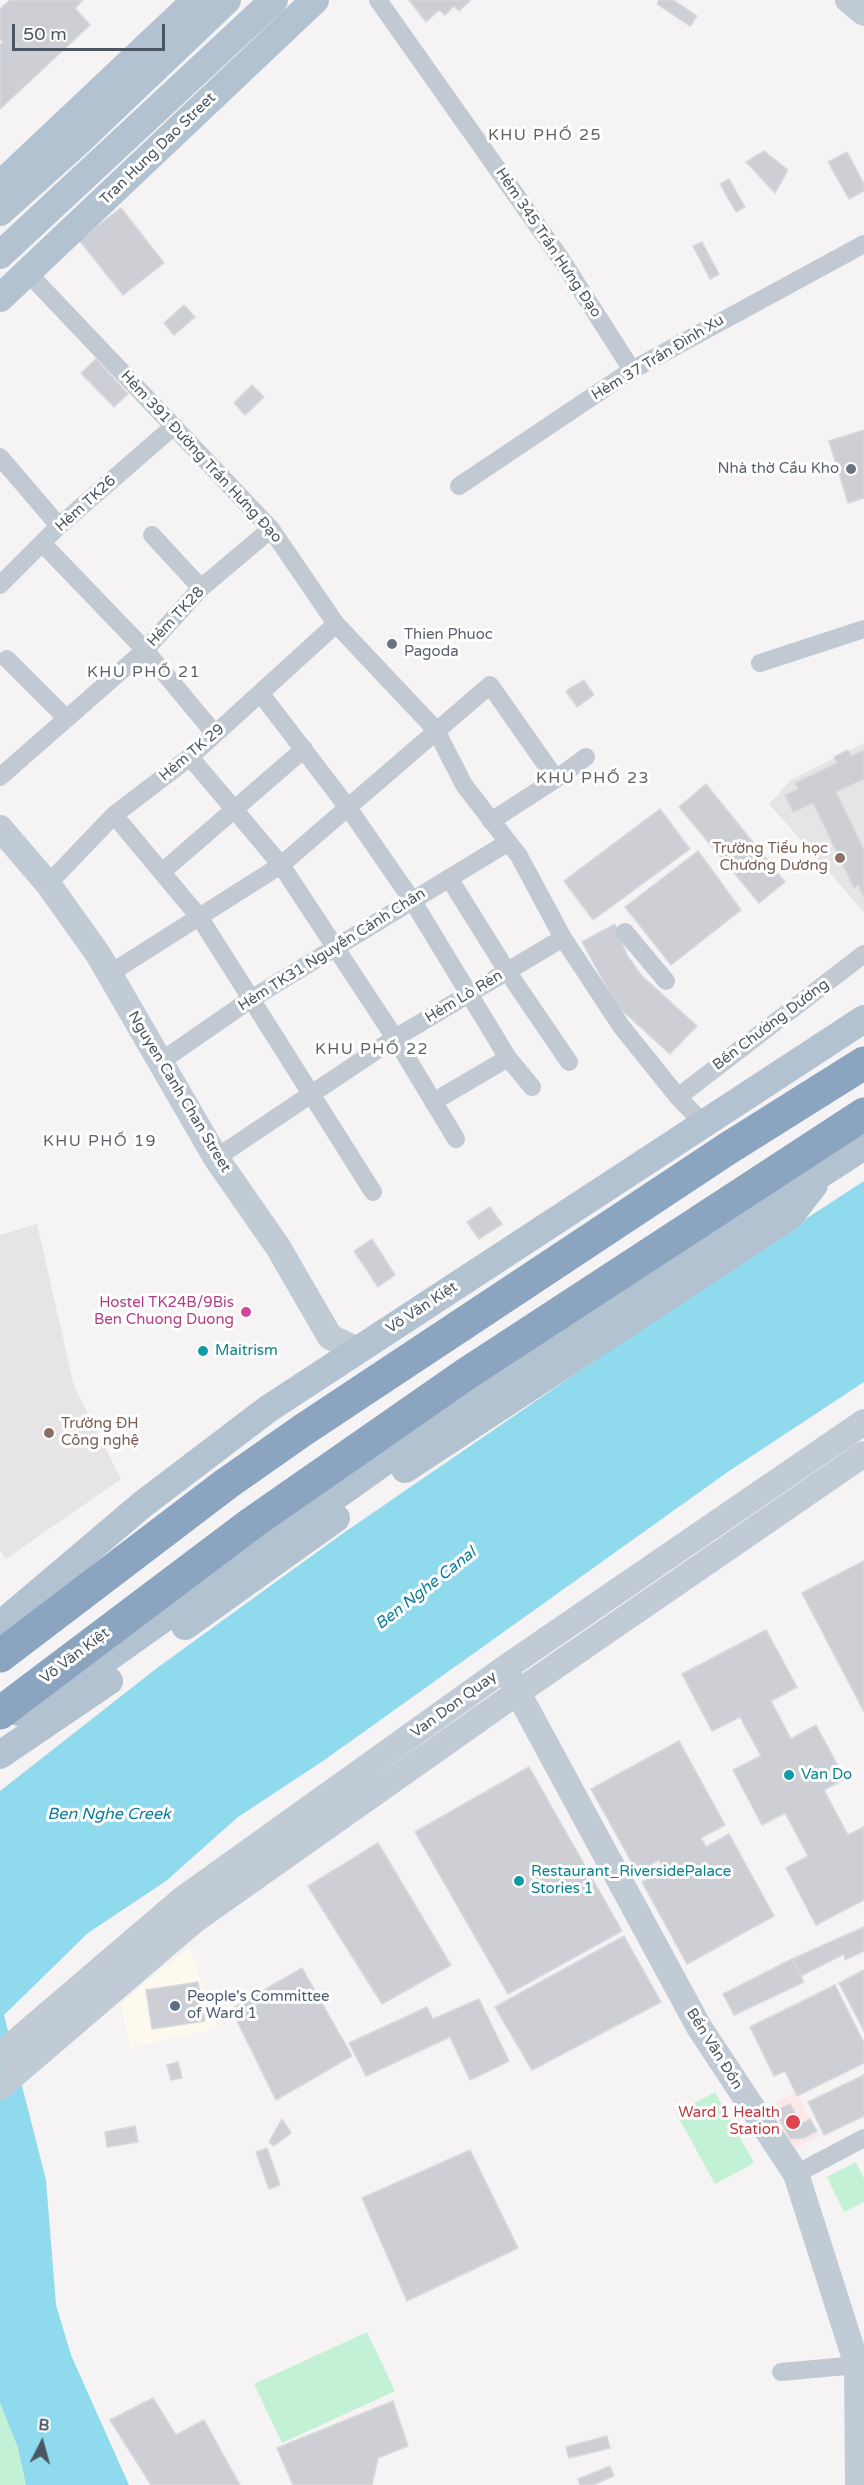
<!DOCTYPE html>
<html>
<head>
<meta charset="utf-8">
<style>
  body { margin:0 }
  #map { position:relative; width:864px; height:2485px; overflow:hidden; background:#f5f3f3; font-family:"Varela Round",sans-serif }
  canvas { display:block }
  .north { position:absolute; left:12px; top:2413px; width:60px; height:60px; -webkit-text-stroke:4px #fff; paint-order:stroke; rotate:6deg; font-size:16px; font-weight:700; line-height:24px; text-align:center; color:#4a5661 }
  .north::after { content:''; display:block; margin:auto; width:21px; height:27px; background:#4a5661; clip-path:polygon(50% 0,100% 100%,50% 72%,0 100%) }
  .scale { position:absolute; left:12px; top:24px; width:153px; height:27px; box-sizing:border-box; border:3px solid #4a5661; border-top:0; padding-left:8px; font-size:18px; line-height:21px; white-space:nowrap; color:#4a5661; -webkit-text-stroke:4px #fff; paint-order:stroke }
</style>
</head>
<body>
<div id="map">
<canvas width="864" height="2485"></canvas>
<div class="north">B</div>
<div class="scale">50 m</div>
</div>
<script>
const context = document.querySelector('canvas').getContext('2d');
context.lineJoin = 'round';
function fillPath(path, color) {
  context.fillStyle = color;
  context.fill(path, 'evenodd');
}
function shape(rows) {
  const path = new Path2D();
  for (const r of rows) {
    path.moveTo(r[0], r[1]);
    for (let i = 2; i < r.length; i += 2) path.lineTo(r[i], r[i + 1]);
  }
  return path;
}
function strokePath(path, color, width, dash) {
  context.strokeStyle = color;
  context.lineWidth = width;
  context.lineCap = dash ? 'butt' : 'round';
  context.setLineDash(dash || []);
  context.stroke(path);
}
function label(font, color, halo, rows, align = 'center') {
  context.font = font + ' "Varela Round",sans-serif';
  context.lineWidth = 6;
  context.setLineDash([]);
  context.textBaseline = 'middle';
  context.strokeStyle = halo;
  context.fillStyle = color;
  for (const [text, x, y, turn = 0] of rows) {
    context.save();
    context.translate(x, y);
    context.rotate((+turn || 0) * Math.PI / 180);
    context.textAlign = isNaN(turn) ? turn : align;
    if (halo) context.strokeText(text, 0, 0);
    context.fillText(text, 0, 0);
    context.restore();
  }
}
fillPath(shape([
  [189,1948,219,2028,130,2048,121,2003]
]), '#fdf9ef');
fillPath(shape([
  [864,743,864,912,769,804,792,779],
  [37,1224,74,1386,121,1479,6,1559,0,1550,0,1235]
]), '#e6e4e5');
fillPath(shape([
  [796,2092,819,2136,790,2151,766,2108]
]), '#fce8e6');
fillPath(shape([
  [715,2092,754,2163,715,2184,676,2113],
  [856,2162,864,2179,864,2202,844,2212,827,2177],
  [367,2332,395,2391,282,2443,254,2384],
  [0,2403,18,2448,26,2485,0,2485]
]), '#c3f1d5');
fillPath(shape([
  [864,1181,864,1382,729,1471,323,1761,238,1817,166,1881,88,1933,4,2015,46,2180,56,2305,71,2355,129,2485,26,2485,18,2448,0,2403,0,1791,157,1668,342,1534,718,1276]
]), '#90daee');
const building = shape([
  [10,0,83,0,75,8,90,25,0,109,0,45,3,42,0,39,0,9,10,0],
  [409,0,471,0,459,11,454,6,445,15,439,10,426,22,409,0],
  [659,0,673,0,697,16,690,26,657,4,659,0],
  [764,151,788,170,775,193,746,162,764,151],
  [847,152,864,184,864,191,849,199,828,162,847,152],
  [729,179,745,207,736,212,720,184,729,179],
  [121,208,164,263,123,295,79,240,121,208],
  [702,242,719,274,710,279,693,246,702,242],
  [184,305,195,317,174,335,164,323,184,305],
  [96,359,128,394,114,407,81,373,96,359],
  [252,385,264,397,245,415,234,403,252,385],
  [864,430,864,498,848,503,829,441,864,430],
  [584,680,594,695,577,707,566,691,584,680],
  [848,750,851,756,864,750,864,779,836,792,864,850,864,898,858,885,854,888,813,803,793,812,785,795,798,789,795,783,837,763,834,757,848,750],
  [706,784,785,882,759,903,679,807,706,784],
  [660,809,690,849,593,920,564,881,660,809],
  [698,851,741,910,671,965,625,907,698,851],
  [615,924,627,955,642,976,697,1026,670,1054,617,1006,582,942,615,924],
  [490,1207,502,1224,479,1239,467,1222,490,1207],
  [372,1239,395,1275,378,1287,354,1251,372,1239],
  [864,1561,864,1712,802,1593,864,1561],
  [766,1630,797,1687,771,1701,791,1739,816,1725,845,1779,824,1790,848,1835,864,1827,864,1900,816,1925,786,1868,808,1856,785,1813,762,1825,733,1770,761,1756,740,1717,712,1731,682,1674,766,1630],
  [679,1741,725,1825,701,1838,706,1847,729,1834,774,1916,687,1964,642,1882,664,1870,659,1860,637,1872,591,1789,679,1741],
  [529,1767,622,1931,508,1994,415,1832,529,1767],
  [378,1843,451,1965,382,2004,308,1886,378,1843],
  [864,1927,864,1951,845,1960,844,1954,801,1976,792,1959,864,1927],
  [624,1936,661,2002,532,2070,495,2007,624,1936],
  [792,1959,804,1982,734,2015,723,1994,792,1959],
  [302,1968,352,2056,276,2100,231,2009,302,1968],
  [864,1970,864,2031,839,1983,864,1970],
  [198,1982,205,2021,152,2029,146,1990,198,1982],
  [835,1985,864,2043,864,2063,797,2096,785,2071,774,2076,750,2027,835,1985],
  [479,1999,509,2061,470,2080,450,2037,366,2076,349,2043,427,2007,433,2019,479,1999],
  [178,2062,182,2078,171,2080,167,2065,178,2062],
  [864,2075,864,2116,824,2135,808,2102,864,2075],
  [790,2104,802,2124,810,2119,817,2131,804,2138,790,2139,775,2111,790,2104],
  [282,2119,291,2133,274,2146,269,2142,282,2119],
  [135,2126,138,2142,107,2147,105,2132,135,2126],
  [267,2148,280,2185,269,2189,256,2152,267,2148],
  [470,2150,518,2248,407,2301,362,2198,470,2150],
  [153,2398,176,2435,204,2420,240,2485,151,2485,110,2420,153,2398],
  [393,2401,408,2446,378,2458,372,2485,293,2485,277,2448,393,2401],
  [607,2436,610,2448,569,2458,566,2447,607,2436],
  [610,2466,614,2476,593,2485,580,2485,578,2479,610,2466]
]);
fillPath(building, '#cdcfd5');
strokePath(building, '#d7d9de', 1.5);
strokePath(shape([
  [378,0,561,259,632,370],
  [28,273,271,529,336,624,436,730,464,785,519,856,563,938,621,1026,678,1097,705,1125],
  [0,457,59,526],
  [459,486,632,370,864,244],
  [152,535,201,588],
  [43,544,145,650,215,734],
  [0,585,59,526,174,426],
  [7,659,66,718],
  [760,663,864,629],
  [261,694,349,809,412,900,508,1058,532,1087],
  [190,757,281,865,395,1038,456,1139],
  [0,777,145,650,201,588,271,529],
  [556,779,586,757],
  [114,815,200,918,373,1192],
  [162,872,304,749],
  [449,878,507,971,569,1062],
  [48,884,114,815,190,757,336,624],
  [625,932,666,981],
  [109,974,281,865,490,685,556,779,491,821],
  [160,1062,251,999,507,843],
  [678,1097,864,954],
  [433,1102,508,1058],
  [216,1158,395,1038,563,938],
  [796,2174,864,2138],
  [781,2372,857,2365]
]), '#c1cad2', 18);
strokePath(shape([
  [848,0,864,13],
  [0,828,48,884,98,954,216,1158,278,1247,330,1337,358,1350],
  [510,1678,699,2027,796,2174,857,2365,858,2485],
  [0,2055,184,1898,505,1668,864,1422],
  [0,2087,195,1920,498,1706,864,1454]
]), '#c1cbd6', 26);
strokePath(shape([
  [0,185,196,0],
  [0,212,79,141,227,0],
  [0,255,274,0],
  [0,298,315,0],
  [405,1469,790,1216,814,1185],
  [0,1625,143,1504,268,1409,864,1019],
  [185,1626,336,1518],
  [19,1712,71,1684,488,1388,864,1146],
  [0,1755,109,1681]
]), '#b3c2d1', 28);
strokePath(shape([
  [0,1656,226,1484,303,1430,727,1149,864,1063],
  [0,1713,252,1523,466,1374,864,1114]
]), '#8ba5c1', 33);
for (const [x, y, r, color] of [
  [851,469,6,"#6b7280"],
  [392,644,6,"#6b7280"],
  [840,858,6,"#8d6e63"],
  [246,1312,6,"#d1479c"],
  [203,1351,6,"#0f9aa8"],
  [49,1433,6,"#8d6e63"],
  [789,1775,6,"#0f9aa8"],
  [519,1881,6,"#0f9aa8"],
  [175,2006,6,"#5c6f8a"],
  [793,2122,8,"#e0444e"]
]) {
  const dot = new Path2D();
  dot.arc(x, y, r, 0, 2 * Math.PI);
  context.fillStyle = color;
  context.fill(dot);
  strokePath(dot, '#fff', 2);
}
label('15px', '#4a5661', '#fff', [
  ["Tran Hung Dao Street",158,149,-44],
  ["Hẻm 345 Trần Hưng Ðạo",548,243,56],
  ["Hẻm 37 Trần Ðình Xu",658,358,-31],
  ["Hẻm 391 Đường Trần Hưng Ðạo",201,457,47],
  ["Hẻm TK26",86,504,-42],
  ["Hẻm TK28",176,617,-47],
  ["Hẻm TK 29",192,753,-40],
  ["Hẻm TK31 Nguyễn Cảnh Chân",332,950,-32],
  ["Hẻm Lò Rèn",464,997,-31],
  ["Bến Chương Dương",771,1025,-37],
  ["Nguyen Canh Chan Street",179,1092,59],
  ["Võ Văn Kiệt",422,1308,-33],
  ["Võ Văn Kiệt",75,1656,-37],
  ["Van Don Quay",454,1705,-36],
  ["Bến Vân Đồn",714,2049,58]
]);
label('15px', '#5b616d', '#fff', [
  ["Nhà thờ Cầu Kho",839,469],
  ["Thien Phuoc",404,635,"left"],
  ["Pagoda",404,652,"left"]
], 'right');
label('15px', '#785e54', '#fff', [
  ["Trường Tiểu học",828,849],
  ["Chương Dương",828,866],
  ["Trường ĐH",61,1424,"left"],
  ["Công nghệ",61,1441,"left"]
], 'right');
label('15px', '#b23c85', '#fff', [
  ["Hostel TK24B/9Bis",234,1303],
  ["Ben Chuong Duong",234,1320]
], 'right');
label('15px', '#0d838f', '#fff', [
  ["Maitrism",215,1351],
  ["Van Do",801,1775],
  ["Restaurant_RiversidePalace",531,1872],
  ["Stories 1",531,1889]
], 'left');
label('15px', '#4e5e75', '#fff', [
  ["People's Committee",187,1997],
  ["of Ward 1",187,2014]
], 'left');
label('15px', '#be3a42', '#fff', [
  ["Ward 1 Health",780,2113],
  ["Station",780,2130]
], 'right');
context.letterSpacing = '1.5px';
label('16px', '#5f6368', '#fff', [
  ["KHU PHỐ 25",545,136],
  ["KHU PHỐ 21",144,673],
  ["KHU PHỐ 23",593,779],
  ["KHU PHỐ 22",372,1050],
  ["KHU PHỐ 19",100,1142]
]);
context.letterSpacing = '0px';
label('italic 16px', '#0c7c9b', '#fff', [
  ["Ben Nghe Canal",426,1589,-38],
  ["Ben Nghe Creek",109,1815]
]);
</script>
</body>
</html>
